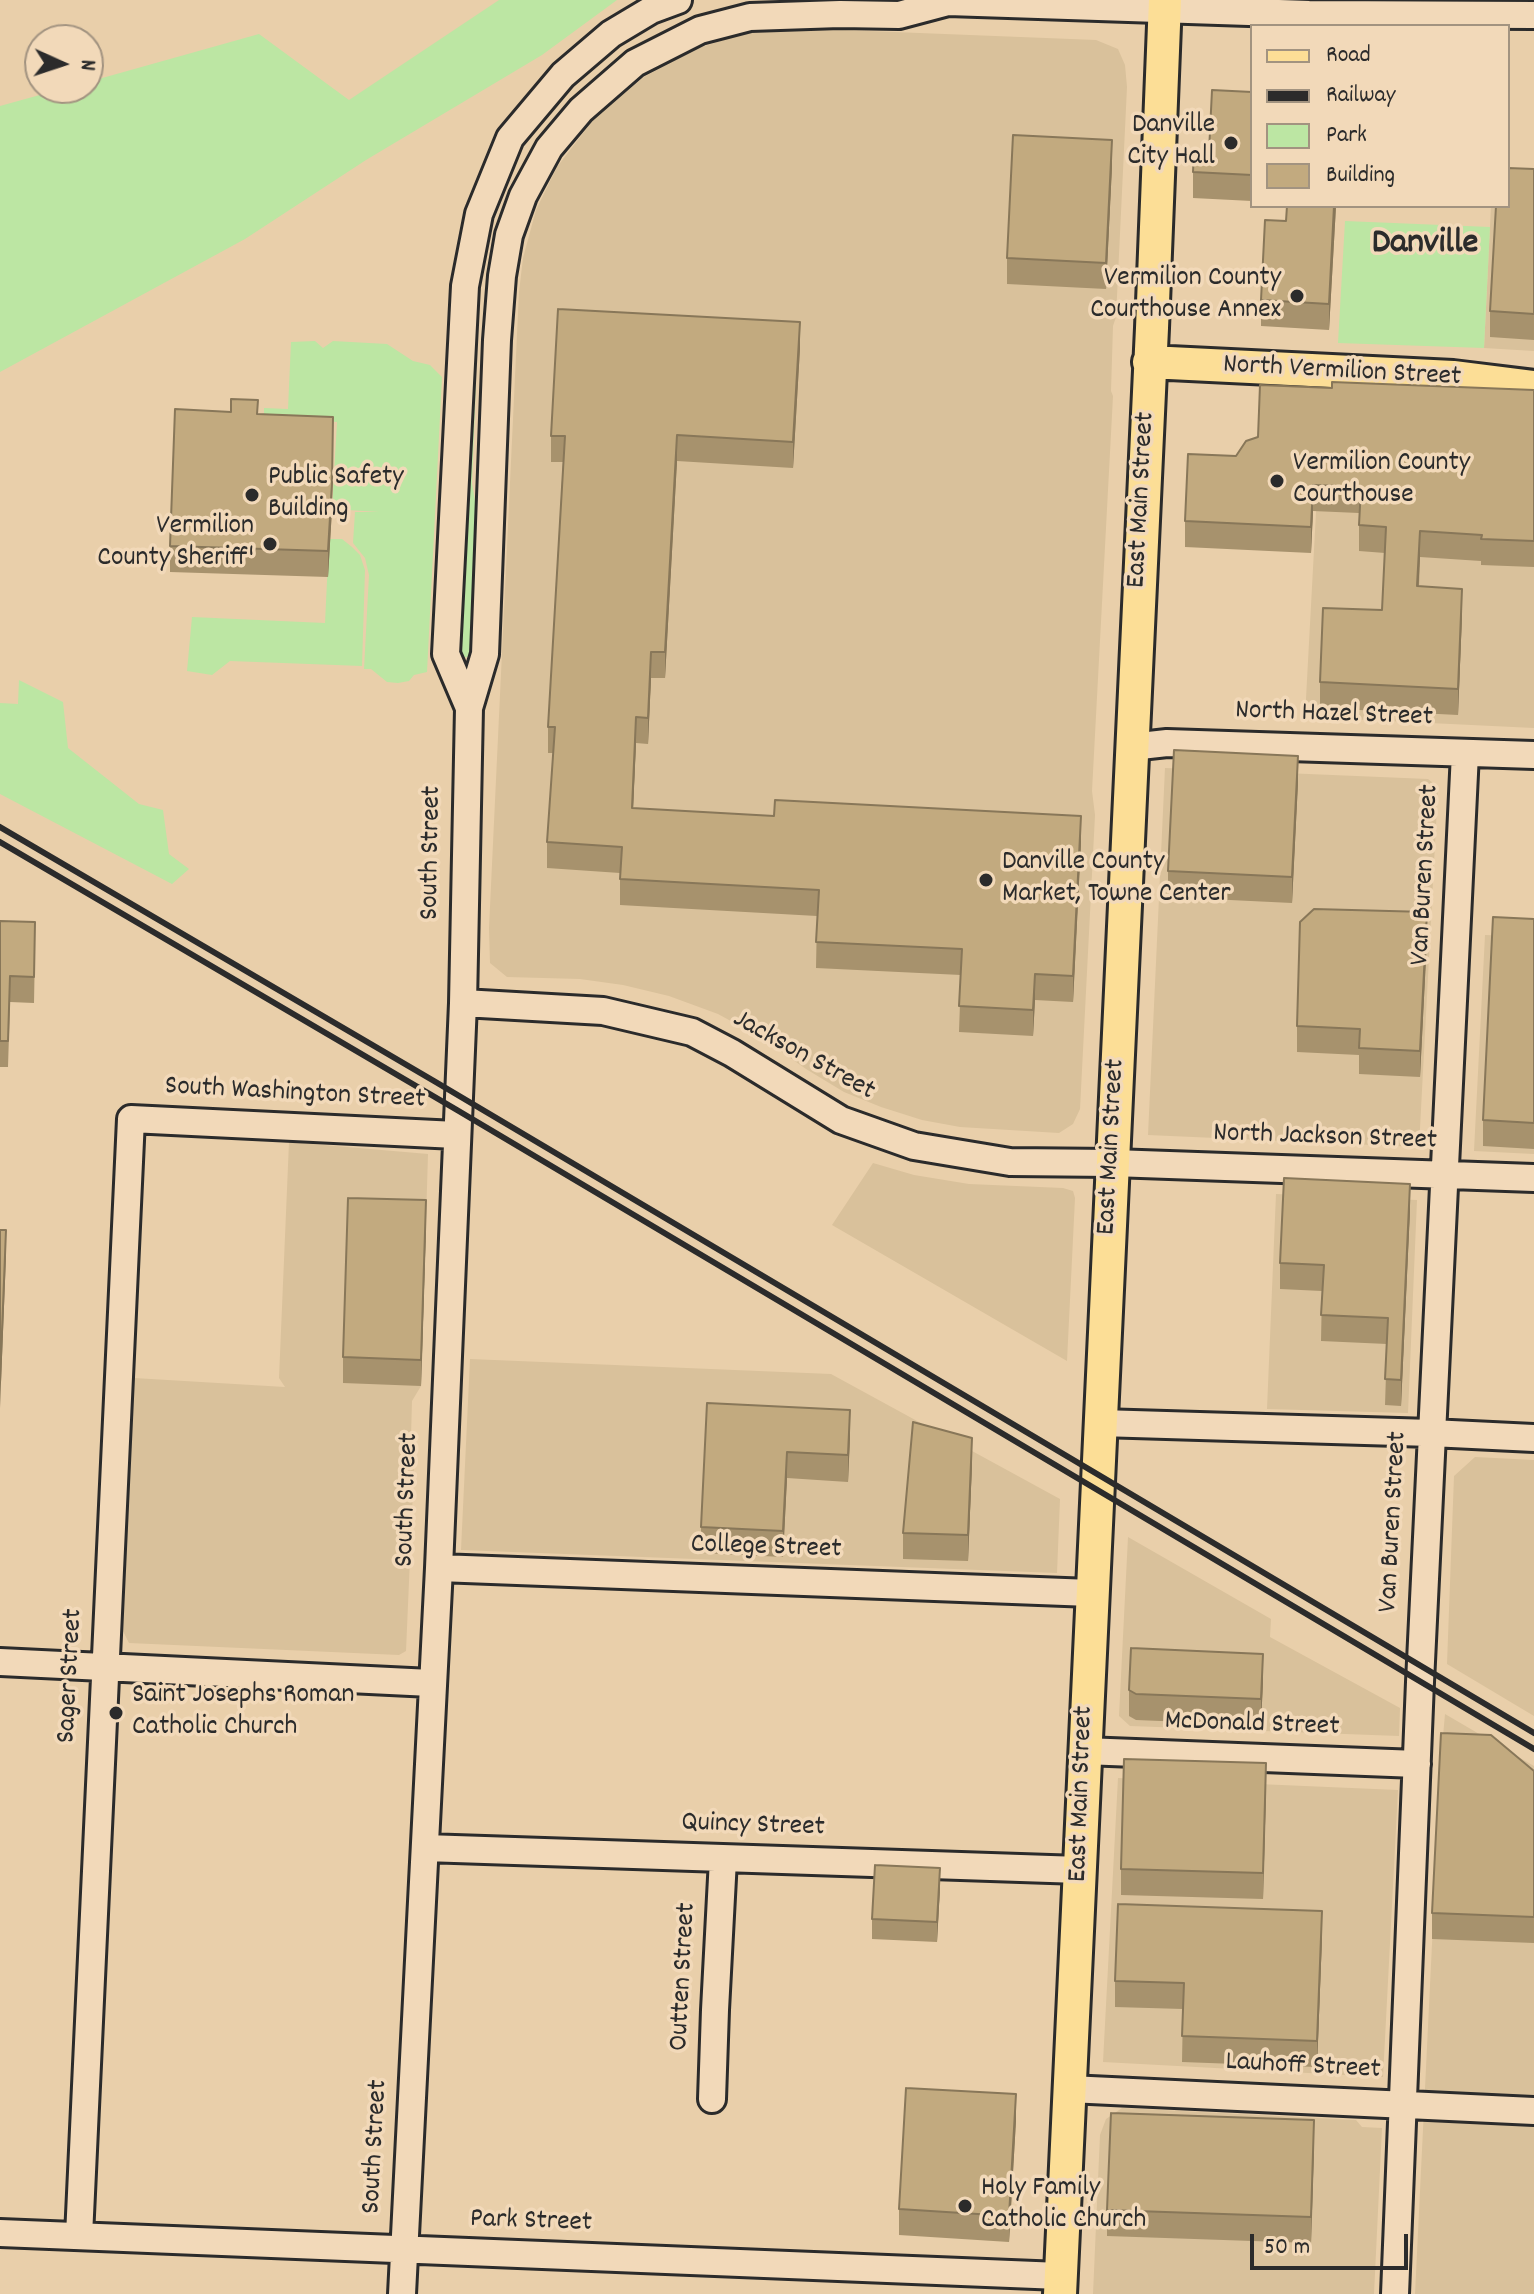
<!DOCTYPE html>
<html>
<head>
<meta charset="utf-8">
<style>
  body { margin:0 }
  #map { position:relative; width:1534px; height:2294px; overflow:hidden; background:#e9cfaa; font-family:Dekko,sans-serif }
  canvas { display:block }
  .legend { position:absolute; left:1250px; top:24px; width:260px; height:184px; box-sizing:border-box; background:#f2d9b9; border:2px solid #a29380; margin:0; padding:10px 14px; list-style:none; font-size:24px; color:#2b2b2b }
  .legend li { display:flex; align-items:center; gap:16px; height:40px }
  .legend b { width:40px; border:2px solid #a29380 }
  .north { position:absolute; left:24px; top:24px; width:80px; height:80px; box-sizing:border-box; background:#f2d9b9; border:2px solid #a29380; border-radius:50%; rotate:93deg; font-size:22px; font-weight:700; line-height:32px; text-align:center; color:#2b2b2b }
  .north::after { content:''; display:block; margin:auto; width:28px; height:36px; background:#2b2b2b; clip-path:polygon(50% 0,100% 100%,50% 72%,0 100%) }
  .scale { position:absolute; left:1250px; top:2234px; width:158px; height:36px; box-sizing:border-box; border:4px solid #2b2b2b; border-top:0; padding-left:10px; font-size:24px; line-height:28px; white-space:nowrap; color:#2b2b2b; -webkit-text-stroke:6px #f2d9b9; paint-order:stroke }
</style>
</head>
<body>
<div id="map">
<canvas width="1534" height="2294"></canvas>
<ul class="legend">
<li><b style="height:10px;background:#fcde96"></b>Road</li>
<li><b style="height:10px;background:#2b2b2b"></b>Railway</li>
<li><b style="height:22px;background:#bce6a3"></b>Park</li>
<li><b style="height:22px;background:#c2aa7f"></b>Building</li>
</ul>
<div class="north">N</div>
<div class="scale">50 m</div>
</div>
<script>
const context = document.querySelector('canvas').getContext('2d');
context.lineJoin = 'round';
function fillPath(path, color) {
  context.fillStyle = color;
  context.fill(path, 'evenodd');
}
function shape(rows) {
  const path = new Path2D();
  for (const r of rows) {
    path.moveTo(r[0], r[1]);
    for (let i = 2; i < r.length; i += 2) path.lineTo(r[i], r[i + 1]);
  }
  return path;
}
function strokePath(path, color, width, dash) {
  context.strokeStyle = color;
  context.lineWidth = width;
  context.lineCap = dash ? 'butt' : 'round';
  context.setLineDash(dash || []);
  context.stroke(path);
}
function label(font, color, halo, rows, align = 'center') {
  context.font = font + ' Dekko,sans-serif';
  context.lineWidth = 7;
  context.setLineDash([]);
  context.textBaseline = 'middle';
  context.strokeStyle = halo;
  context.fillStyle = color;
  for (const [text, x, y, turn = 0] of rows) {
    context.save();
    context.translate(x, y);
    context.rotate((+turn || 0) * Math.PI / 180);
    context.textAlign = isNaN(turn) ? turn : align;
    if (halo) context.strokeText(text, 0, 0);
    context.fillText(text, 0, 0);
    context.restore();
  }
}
fillPath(shape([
  [793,28,1096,40,1118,49,1125,65,1127,87,1116,317,1113,326,1111,391,1113,396,1092,791,1095,815,1080,1109,1073,1124,1059,1133,960,1127,922,1120,881,1107,844,1092,806,1069,762,1038,718,1014,669,996,623,985,580,979,507,977,490,963,489,928,519,292,523,258,536,210,557,167,594,119,644,77,696,49,745,33],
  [1534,192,1534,351,1484,348,1491,206,1508,206],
  [1322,401,1534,411,1534,728,1305,717],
  [1165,768,1428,779,1438,787,1419,1147,1148,1135],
  [1485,935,1534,937,1534,1154,1474,1151],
  [289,1142,428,1154,421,1386,412,1401,411,1436,415,1443,406,1651,399,1655,129,1643,122,1629,134,1378,285,1387,279,1378],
  [873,1163,914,1175,969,1184,1063,1188,1073,1191,1075,1198,1067,1361,832,1225],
  [1276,1194,1417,1200,1408,1413,1267,1409],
  [470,1359,831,1374,1060,1499,1057,1573,461,1550],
  [1475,1457,1534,1460,1534,1716,1447,1664,1454,1476],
  [1128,1537,1271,1619,1270,1637,1400,1708,1399,1736,1130,1726,1119,1716],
  [1445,1714,1534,1766,1534,2294,1415,2294,1441,1759],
  [1118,1778,1398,1790,1383,2077,1103,2062],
  [1122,2108,1356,2120,1362,2127,1382,2128,1374,2294,1093,2294,1100,2135,1106,2119]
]), '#d9c19b');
fillPath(shape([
  [499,0,617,0,542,55,366,160,245,239,0,372,0,106,65,88,88,88,88,82,259,34,349,100],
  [1345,221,1490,227,1484,348,1338,343],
  [315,341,323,348,333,341,387,344,413,361,430,365,442,377,427,672,414,675,409,681,398,683,387,682,371,669,364,669,369,575,365,558,353,543,355,512,379,512,332,509,337,422,264,415,264,408,288,409,291,342],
  [472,380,476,383,472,483,481,537,475,651,471,656,463,658,457,654],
  [329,539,342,539,352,547,360,555,365,570,362,666,230,661,212,675,187,671,192,617,325,623],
  [19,680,63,702,68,748,139,804,163,810,169,854,189,869,172,884,0,794,0,703,18,704]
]), '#bce6a3');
const minor = shape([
  [469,708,446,654,465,286,479,214,510,138,563,75,611,34,651,10,678,0],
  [1131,747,1167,743,1534,755],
  [463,1003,603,1011,692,1032,732,1053,841,1120,914,1146,1010,1162,1113,1163,1534,1178],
  [1100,1423,1431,1433,1534,1438],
  [439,1568,1091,1593],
  [0,1662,431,1683],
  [1084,1751,1417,1764],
  [425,1848,1080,1870],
  [1069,2089,1534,2111],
  [712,2099,715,2010,723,1859],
  [0,2233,1060,2276],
  [79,2236,131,1119,456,1135],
  [402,2294,439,1568,463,1003,469,708,485,654,497,340,502,276,509,235,523,196,549,148,581,110,635,63,700,30,750,17,840,14,899,15,948,2,1309,14,1534,15],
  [1395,2294,1420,1682,1465,753]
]);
const major = shape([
  [1149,362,1453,377,1534,387],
  [1060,2294,1152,328,1165,0]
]);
strokePath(minor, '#2b2b2b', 32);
strokePath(major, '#2b2b2b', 38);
strokePath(minor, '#f2d9b9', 26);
strokePath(major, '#fcde96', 32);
strokePath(shape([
  [0,827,434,1081,1534,1733],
  [0,842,457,1110,1534,1749]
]), '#2b2b2b', 6);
fillPath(shape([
  [1252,92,1252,201,1193,198,1193,172,1209,152],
  [1112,166,1106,289,1007,284,1007,258],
  [1534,169,1534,340,1490,337,1490,311],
  [1287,206,1336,206,1329,330,1261,326,1261,300,1286,221],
  [800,348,793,468,677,461,665,678,651,678,648,744,636,743,633,808,1081,842,1073,1002,1035,1000,1033,1036,959,1032,961,975,816,968,817,916,620,905,620,873,547,868,547,842,553,753,548,753,548,727,563,462,551,462,551,436],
  [1332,388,1534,390,1534,567,1481,565,1481,561,1420,557,1419,587,1462,615,1458,715,1320,708,1320,682,1382,610,1385,553,1359,551,1359,513,1313,511,1311,553,1185,547,1185,521,1236,456,1258,437],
  [258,414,332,509,328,577,170,572,170,546],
  [1298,782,1292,903,1168,897,1168,871],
  [1534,919,1534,1149,1483,1146,1483,1120],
  [0,921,35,948,34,1003,10,1002,8,1067,0,1067],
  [1427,938,1420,1077,1359,1074,1359,1055,1297,1052,1297,1026],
  [1410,1210,1401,1406,1385,1405,1387,1344,1321,1341,1322,1291,1280,1289,1280,1263],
  [426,1226,421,1386,343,1383,343,1357],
  [707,1403,850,1436,848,1482,787,1478,783,1557,701,1553,701,1527],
  [972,1464,968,1561,903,1559,903,1533],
  [1263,1680,1261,1725,1136,1720,1129,1716,1129,1690],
  [1534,1771,1534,1943,1432,1939,1432,1913],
  [1266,1789,1263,1899,1121,1895,1121,1869],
  [940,1888,937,1942,872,1939,872,1919],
  [1322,1937,1317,2067,1182,2062,1183,2009,1115,2007,1115,1981],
  [1016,2120,1009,2242,899,2235,899,2209],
  [1314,2146,1311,2243,1107,2236,1107,2210]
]), '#a7926d');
fillPath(shape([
  [1112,140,1112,166,1106,289,1106,263],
  [1334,206,1336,206,1329,330,1329,304],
  [800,322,800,348,793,468,793,442],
  [677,435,677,461,665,678,665,652],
  [333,443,332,509,328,577,328,551],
  [1313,485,1313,511,1311,553,1311,527],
  [1420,531,1420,557,1417,613,1417,586],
  [1462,589,1462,615,1458,715,1458,689],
  [651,652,651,678,648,744,648,718],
  [636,717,636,743,632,834,632,808],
  [1298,756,1298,782,1292,903,1292,877],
  [1081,816,1081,842,1073,1002,1073,976],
  [1427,912,1427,938,1420,1077,1420,1051],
  [1035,974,1035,1000,1033,1036,1033,1010],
  [1410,1184,1410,1210,1401,1406,1401,1380],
  [426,1200,426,1226,421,1386,421,1360],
  [6,1230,6,1256,0,1408,0,1382],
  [850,1410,850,1436,848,1482,848,1455],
  [972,1438,972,1464,968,1561,968,1535],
  [787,1452,787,1478,783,1557,783,1531],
  [1263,1654,1263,1680,1261,1725,1261,1699],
  [1266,1763,1266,1789,1263,1899,1263,1873],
  [940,1868,940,1888,937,1942,937,1922],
  [1322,1911,1322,1937,1317,2067,1317,2041],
  [1016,2094,1016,2120,1009,2242,1009,2216],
  [1314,2120,1314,2146,1311,2243,1311,2217]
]), '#887759');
const building = shape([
  [1212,90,1252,92,1252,175,1193,172,1194,151,1209,152,1212,90],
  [1013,135,1112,140,1106,263,1007,258,1013,135],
  [1508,168,1534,169,1534,314,1490,311,1496,206,1508,206,1508,168],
  [1287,206,1334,206,1329,304,1261,300,1265,220,1286,221,1287,206],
  [558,309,800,322,793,442,677,435,665,652,651,652,648,718,636,717,632,808,774,816,775,800,1081,816,1073,976,1035,974,1033,1010,959,1006,962,949,816,942,819,890,620,879,622,847,547,842,555,727,548,727,565,436,551,436,558,309],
  [1332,382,1534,390,1534,541,1481,539,1482,535,1420,531,1417,586,1462,589,1458,689,1320,682,1323,608,1382,610,1386,527,1359,525,1361,487,1313,485,1311,527,1185,521,1188,454,1236,456,1246,441,1258,437,1260,385,1332,388,1332,382],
  [231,399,258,400,257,414,333,417,332,483,328,551,170,546,175,409,231,412,231,399],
  [1174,750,1298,756,1292,877,1168,871,1174,750],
  [1314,909,1427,912,1420,1051,1359,1048,1360,1029,1297,1026,1300,922,1314,909],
  [1493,917,1534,919,1534,1123,1483,1120,1493,917],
  [0,921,35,922,34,977,10,976,8,1041,0,1041,0,921],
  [1284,1178,1410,1184,1401,1380,1385,1379,1388,1318,1321,1315,1324,1265,1280,1263,1284,1178],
  [348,1198,426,1200,421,1360,343,1357,348,1198],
  [0,1230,6,1230,0,1382,0,1230],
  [707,1403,850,1410,848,1455,787,1452,783,1531,701,1527,707,1403],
  [913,1422,972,1438,968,1535,903,1533,913,1422],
  [1131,1648,1263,1654,1261,1699,1136,1694,1129,1690,1131,1648],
  [1441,1733,1491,1735,1534,1771,1534,1917,1432,1913,1441,1733],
  [1124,1759,1266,1763,1263,1873,1121,1869,1124,1759],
  [875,1865,940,1868,937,1922,872,1919,875,1865],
  [1118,1904,1322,1911,1317,2041,1182,2036,1184,1983,1115,1981,1118,1904],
  [906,2088,1016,2094,1009,2216,899,2209,906,2088],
  [1111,2113,1314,2120,1311,2217,1107,2210,1111,2113]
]);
fillPath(building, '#c2aa7f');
strokePath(building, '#887759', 2);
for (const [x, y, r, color] of [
  [1231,143,8,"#2b2b2b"],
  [1297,296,8,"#2b2b2b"],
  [1277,481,8,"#2b2b2b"],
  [252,495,8,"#2b2b2b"],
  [270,544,8,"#2b2b2b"],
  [986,880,8,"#2b2b2b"],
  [116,1713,8,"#2b2b2b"],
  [965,2206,8,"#2b2b2b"]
]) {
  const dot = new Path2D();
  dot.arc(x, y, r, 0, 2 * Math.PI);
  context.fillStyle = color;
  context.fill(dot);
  strokePath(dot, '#f2d9b9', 3);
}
label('28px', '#2b2b2b', '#f2d9b9', [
  ["Danville",1215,127,"right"],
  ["City Hall",1215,159,"right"],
  ["Vermilion County",1281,280,"right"],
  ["Courthouse Annex",1281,312,"right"],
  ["Vermilion County",1293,465],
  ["Courthouse",1293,497],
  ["Public Safety",268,479],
  ["Building",268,511],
  ["Vermilion",254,528,"right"],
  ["County Sheriff'",254,560,"right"],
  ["Danville County",1002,864],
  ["Market, Towne Center",1002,896],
  ["Saint Josephs Roman",132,1697],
  ["Catholic Church",132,1729],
  ["Holy Family",981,2190],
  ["Catholic Church",981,2222]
], 'left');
label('28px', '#2b2b2b', '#f2d9b9', [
  ["North Vermilion Street",1342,373,3],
  ["East Main Street",1143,500,-87],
  ["North Hazel Street",1334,716,2],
  ["South Street",433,853,-89],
  ["Van Buren Street",1427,875,-87],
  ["Jackson Street",803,1057,29],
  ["South Washington Street",295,1095,3],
  ["North Jackson Street",1325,1139,2],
  ["East Main Street",1113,1147,-87],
  ["South Street",409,1500,-88],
  ["Van Buren Street",1395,1522,-87],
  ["College Street",766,1549,2],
  ["Sager Street",72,1676,-87],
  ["McDonald Street",1252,1726,2],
  ["East Main Street",1083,1794,-88],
  ["Quincy Street",753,1827,2],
  ["Outten Street",685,1977,-87],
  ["Lauhoff Street",1303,2068,3],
  ["South Street",377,2147,-87],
  ["Park Street",531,2223,2]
]);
label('bold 36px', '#2b2b2b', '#f2d9b9', [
  ["Danville",1425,246]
]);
</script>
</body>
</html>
